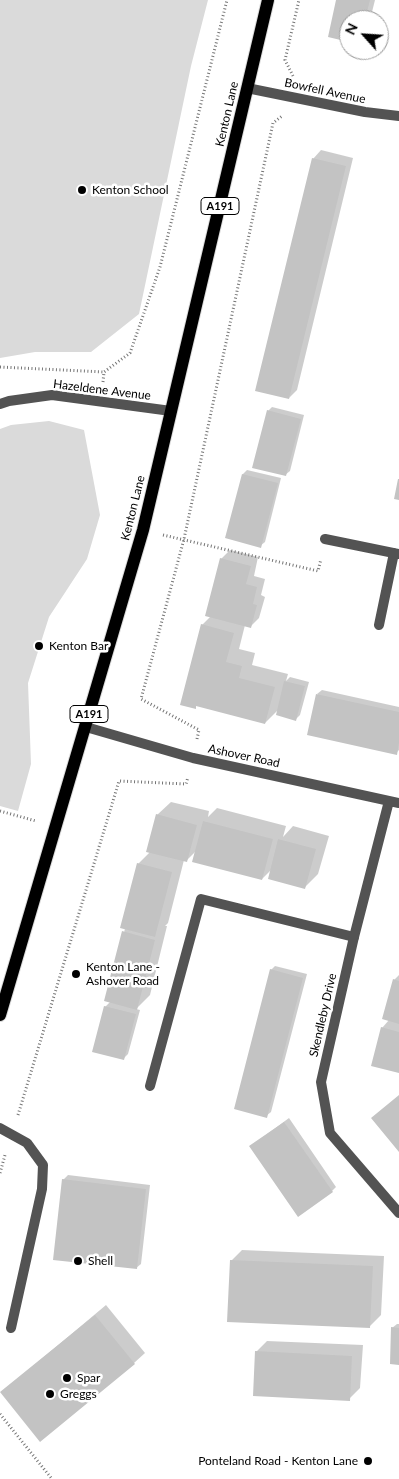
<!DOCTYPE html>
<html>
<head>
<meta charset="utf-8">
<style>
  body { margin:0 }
  #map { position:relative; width:399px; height:1479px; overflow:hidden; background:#fff; font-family:Lato,sans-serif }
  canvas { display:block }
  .north { position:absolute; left:339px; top:10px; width:50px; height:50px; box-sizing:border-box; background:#fff; border:1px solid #999; border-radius:50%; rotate:296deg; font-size:14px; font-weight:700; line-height:20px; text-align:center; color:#000 }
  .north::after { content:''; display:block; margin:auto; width:18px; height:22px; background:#000; clip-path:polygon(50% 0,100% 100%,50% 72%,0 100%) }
</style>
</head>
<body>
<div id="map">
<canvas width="399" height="1479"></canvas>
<div class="north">N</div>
</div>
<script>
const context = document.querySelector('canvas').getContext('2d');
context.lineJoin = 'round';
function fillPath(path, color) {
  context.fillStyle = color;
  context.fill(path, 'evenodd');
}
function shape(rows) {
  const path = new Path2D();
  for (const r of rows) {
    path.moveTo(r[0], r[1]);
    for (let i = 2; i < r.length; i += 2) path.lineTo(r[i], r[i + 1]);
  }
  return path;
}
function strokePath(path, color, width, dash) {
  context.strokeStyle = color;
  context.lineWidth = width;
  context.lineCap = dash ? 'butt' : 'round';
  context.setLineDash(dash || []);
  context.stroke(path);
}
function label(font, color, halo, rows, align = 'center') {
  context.font = font + ' Lato,sans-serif';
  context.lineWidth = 5;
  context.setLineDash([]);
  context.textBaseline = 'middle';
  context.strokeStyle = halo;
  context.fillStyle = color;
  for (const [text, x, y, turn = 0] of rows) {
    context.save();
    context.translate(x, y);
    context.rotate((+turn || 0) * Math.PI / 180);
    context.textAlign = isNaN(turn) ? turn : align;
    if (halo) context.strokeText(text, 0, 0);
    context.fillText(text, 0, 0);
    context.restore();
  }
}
fillPath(shape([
  [0,0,208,0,191,66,139,314,91,352,35,352,0,358],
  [49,421,84,430,100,515,87,559,49,617,28,683,31,764,18,811,0,806,0,429,11,425]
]), '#dadada');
fillPath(shape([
  [338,0,375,0,370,20,349,20,349,41],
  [321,150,353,158,297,390,289,398,313,159],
  [272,407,304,415,290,471,285,475,268,411],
  [247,470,281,478,265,542,260,546,226,537,243,474],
  [230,550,258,557,254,576,265,579,261,595,265,597,259,618,251,626,245,625,239,649,255,653,252,665,288,674,286,681,290,677,309,682,300,715,296,719,279,709,265,723,197,705,195,707,202,625,211,616,221,559],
  [322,690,399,707,399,750,396,753,317,694],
  [171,802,209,811,208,817,217,808,286,826,283,837,293,826,329,836,318,874,305,887,272,869,262,879,196,851,186,861,184,860,168,923,165,926,167,926,150,995,136,1009,140,1010,128,1054,124,1058,105,1007,110,1002,138,864,150,852,157,815],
  [275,966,307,974,271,1112,266,1116,271,970],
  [399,975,399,1072,382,1028,389,1020,394,980],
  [289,1118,336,1187,332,1191,251,1146],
  [68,1175,150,1185,141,1264,136,1268,63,1180],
  [242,1250,384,1256,381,1315,370,1326,231,1261],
  [106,1305,145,1353,134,1363,1,1393],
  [397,1324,399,1324,399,1363,392,1328],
  [267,1341,363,1345,360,1388,349,1399,256,1352]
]), '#0003');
fillPath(shape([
  [336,0,370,0,365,20,349,20,349,42,328,37],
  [312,158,346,166,289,399,255,391],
  [267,410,301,419,286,476,252,468],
  [242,474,278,483,261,548,225,538],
  [398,479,399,479,399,500,394,499],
  [220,558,251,566,246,584,257,587,253,604,257,605,251,628,205,616],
  [201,624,234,633,226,662,242,666,239,678,275,687,265,724,196,706,196,709,180,705],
  [284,681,305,686,296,721,276,715],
  [316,694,399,712,399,743,397,755,307,735],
  [156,814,197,825,187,862,146,852],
  [203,821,273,839,262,880,192,862],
  [278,839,316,849,305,889,268,879],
  [137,863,172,872,155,937,120,928],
  [122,931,155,940,137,1010,104,1001],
  [270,969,303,978,267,1118,234,1109],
  [393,979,399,981,399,1024,382,1019],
  [104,1006,136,1014,124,1060,92,1052],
  [381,1027,399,1032,399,1073,371,1066],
  [399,1095,399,1152,371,1118],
  [284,1122,333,1192,298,1217,249,1146],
  [62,1179,146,1189,137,1269,53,1260],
  [230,1260,373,1266,370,1328,227,1322],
  [95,1315,135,1364,40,1442,0,1392],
  [391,1327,399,1328,399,1365,390,1364],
  [255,1351,352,1356,350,1401,253,1396]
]), '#c3c3c3');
const primary = shape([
  [0,1015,143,530,268,0]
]);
strokePath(primary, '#dbdbdb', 14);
strokePath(shape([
  [293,76,285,60,299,0],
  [0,367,104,372],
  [103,382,104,372,130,353,160,267,227,0],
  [163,535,318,571,321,559],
  [197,739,199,730,141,699,184,539,273,123,282,116],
  [0,811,36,821],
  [18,1115,119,781,186,784,188,777],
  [0,1173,5,1155],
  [0,1414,52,1479]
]), '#757575', 3, [1, 2.5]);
strokePath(shape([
  [150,1086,201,899,354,937],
  [0,1128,27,1143,43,1165,42,1189,11,1328]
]), '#535353', 10);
strokePath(shape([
  [247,88,365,112,399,116],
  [325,539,399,554],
  [379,625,394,553],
  [86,727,193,758,399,803],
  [389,801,354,937,321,1082,330,1133,399,1213]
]), '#535353', 10);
strokePath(shape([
  [0,404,9,401,52,395,171,411]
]), '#535353', 10);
strokePath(primary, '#000', 12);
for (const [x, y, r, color] of [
  [82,190,5,"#000"],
  [39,646,5,"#000"],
  [76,974,5,"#000"],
  [78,1261,5,"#000"],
  [67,1378,5,"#000"],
  [50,1394,5,"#000"],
  [368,1461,5,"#000"]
]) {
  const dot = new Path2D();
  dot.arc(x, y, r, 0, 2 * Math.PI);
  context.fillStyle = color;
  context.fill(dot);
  strokePath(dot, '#fff', 2);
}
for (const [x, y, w] of [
  [220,206,38],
  [89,714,38]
]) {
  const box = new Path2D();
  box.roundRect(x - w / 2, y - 8.5, w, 17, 4);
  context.fillStyle = '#fff';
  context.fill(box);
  strokePath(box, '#000', 1);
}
label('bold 11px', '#000', null, [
  ["A191",220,206],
  ["A191",89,714]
]);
label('12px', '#000', '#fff', [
  ["Bowfell Avenue",325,91,12],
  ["Kenton Lane",227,114,-77],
  ["Hazeldene Avenue",102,390,7],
  ["Kenton Lane",133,508,-76],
  ["Ashover Road",244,756,12],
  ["Skendleby Drive",323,1015,-77]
]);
label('12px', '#000', '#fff', [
  ["Kenton School",92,190],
  ["Kenton Bar",49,646],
  ["Kenton Lane -",86,967],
  ["Ashover Road",86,981],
  ["Shell",88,1261],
  ["Spar",77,1378],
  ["Greggs",60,1394],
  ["Ponteland Road - Kenton Lane",358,1461,"right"]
], 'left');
</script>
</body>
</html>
